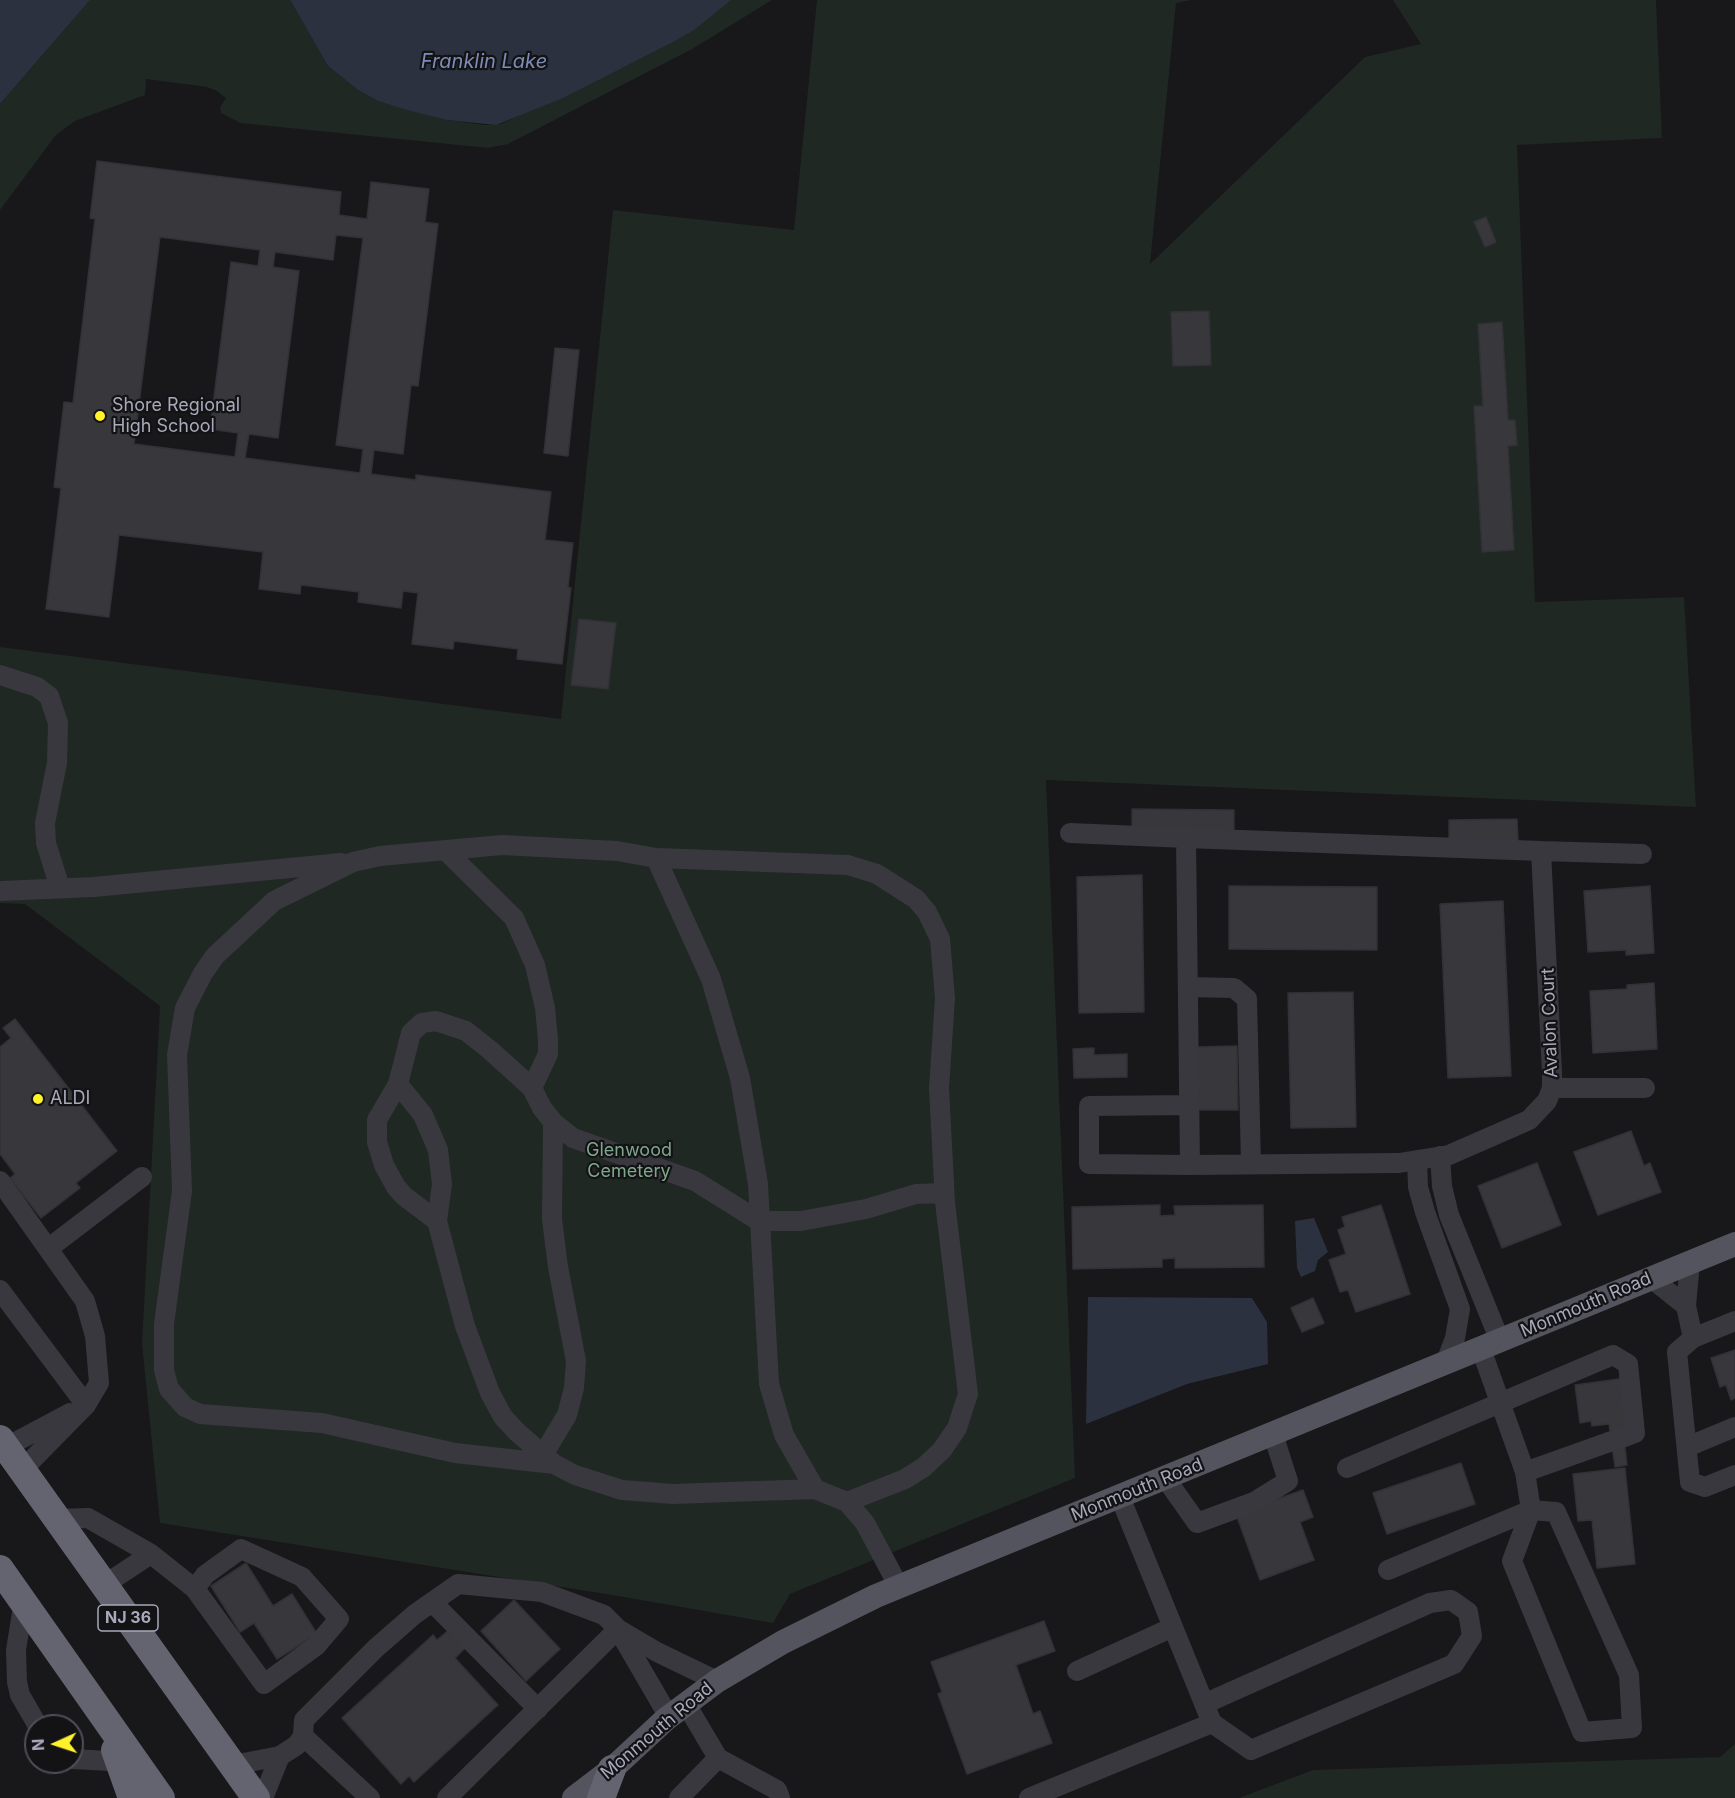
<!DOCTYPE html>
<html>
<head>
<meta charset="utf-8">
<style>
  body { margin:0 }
  #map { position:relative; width:1735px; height:1798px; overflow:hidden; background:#18171a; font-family:Inter,sans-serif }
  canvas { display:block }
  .north { position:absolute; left:24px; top:1714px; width:60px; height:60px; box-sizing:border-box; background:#131215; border:2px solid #4f4e57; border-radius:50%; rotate:267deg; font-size:16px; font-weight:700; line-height:24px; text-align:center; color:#a8a9ba }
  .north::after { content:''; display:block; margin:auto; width:21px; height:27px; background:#fff22a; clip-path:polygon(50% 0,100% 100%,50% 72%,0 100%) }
</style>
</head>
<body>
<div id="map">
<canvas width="1735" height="1798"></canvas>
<div class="north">N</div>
</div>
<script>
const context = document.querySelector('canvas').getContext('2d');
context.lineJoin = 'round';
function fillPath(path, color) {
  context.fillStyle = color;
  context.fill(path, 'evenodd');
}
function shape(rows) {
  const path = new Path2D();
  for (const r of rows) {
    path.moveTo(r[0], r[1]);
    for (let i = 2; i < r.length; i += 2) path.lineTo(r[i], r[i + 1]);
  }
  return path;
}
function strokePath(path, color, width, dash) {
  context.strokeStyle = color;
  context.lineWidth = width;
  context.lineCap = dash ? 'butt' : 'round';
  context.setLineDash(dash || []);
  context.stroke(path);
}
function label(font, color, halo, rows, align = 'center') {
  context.font = font + ' Inter,sans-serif';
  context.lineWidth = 4.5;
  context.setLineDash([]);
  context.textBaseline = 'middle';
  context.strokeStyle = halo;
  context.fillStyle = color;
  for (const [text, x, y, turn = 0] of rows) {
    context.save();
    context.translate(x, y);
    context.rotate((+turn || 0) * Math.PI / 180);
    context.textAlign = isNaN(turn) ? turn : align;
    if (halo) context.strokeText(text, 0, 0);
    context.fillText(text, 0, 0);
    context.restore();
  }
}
fillPath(shape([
  [90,0,290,0,328,66,358,90,378,101,447,120,485,125,501,124,539,106,731,0,772,0,694,48,508,144,488,148,240,123,221,113,220,107,226,98,217,91,207,87,146,79,145,95,75,121,56,135,0,210,0,104],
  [817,0,1191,0,1176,3,1150,264,1365,57,1421,44,1393,0,1656,0,1662,138,1517,145,1535,602,1684,597,1696,807,1046,780,1075,1478,790,1594,773,1623,618,1596,160,1523,142,1343,160,1006,25,904,0,903,0,647,561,719,613,210,794,230],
  [1735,1744,1735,1798,1239,1798,1313,1770,1720,1757]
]), '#1f2822');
fillPath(shape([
  [0,0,90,0,0,104],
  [290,0,731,0,694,30,673,42,563,98,496,125,447,120,407,110,378,101,358,90,328,66],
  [1314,1218,1328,1252,1318,1260,1315,1271,1301,1277,1297,1268,1295,1221],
  [1088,1297,1252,1298,1267,1322,1268,1364,1187,1384,1086,1424]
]), '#2c313f');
const building = shape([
  [97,161,341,192,339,215,367,219,371,182,429,189,425,222,438,224,418,386,411,385,403,454,374,450,371,474,416,480,416,475,551,492,545,540,573,543,568,587,571,588,562,664,517,659,518,649,454,641,453,649,412,644,418,593,403,591,401,608,358,602,359,592,301,585,300,594,259,589,263,552,119,535,109,617,46,609,61,488,54,487,64,402,73,403,95,219,90,218,97,161],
  [336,235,363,238,336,445,363,449,360,473,245,458,249,434,278,438,299,271,273,267,275,252,333,260,336,235],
  [160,237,260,250,258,266,231,262,210,429,238,433,235,457,134,444,160,237],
  [1486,217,1496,242,1485,247,1474,222,1486,217],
  [1209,311,1211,365,1173,366,1171,312,1209,311],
  [1502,322,1508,420,1515,420,1517,445,1508,446,1514,550,1482,552,1474,406,1483,406,1478,324,1502,322],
  [555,348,579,350,568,456,544,453,555,348],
  [579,619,616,623,608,689,571,685,579,619],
  [1132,809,1234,810,1234,831,1132,831,1132,809],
  [1517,819,1518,841,1449,842,1449,820,1517,819],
  [1142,875,1144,1012,1079,1013,1077,877,1142,875],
  [1229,886,1377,887,1377,950,1229,949,1229,886],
  [1650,886,1654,953,1626,955,1626,950,1588,952,1584,891,1650,886],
  [1503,901,1511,1076,1448,1078,1440,904,1503,901],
  [1654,983,1657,1049,1593,1053,1590,991,1627,989,1627,985,1654,983],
  [1353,992,1356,1127,1291,1128,1288,993,1353,992],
  [15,1019,117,1151,76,1183,80,1188,41,1218,10,1178,15,1174,0,1154,0,1047,11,1038,3,1028,15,1019],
  [1237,1046,1238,1110,1196,1110,1195,1047,1237,1046],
  [1094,1048,1094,1055,1127,1054,1127,1077,1074,1078,1073,1049,1094,1048],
  [1631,1131,1644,1166,1650,1163,1661,1192,1598,1215,1574,1152,1631,1131],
  [1537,1163,1561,1225,1502,1248,1478,1186,1537,1163],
  [1160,1205,1160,1216,1175,1215,1174,1206,1263,1205,1264,1267,1175,1268,1175,1258,1162,1259,1162,1267,1073,1269,1072,1207,1160,1205],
  [1381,1205,1410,1294,1356,1312,1348,1290,1340,1292,1329,1260,1346,1254,1338,1230,1345,1227,1342,1217,1381,1205],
  [1313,1298,1324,1323,1302,1332,1291,1308,1313,1298],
  [1735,1350,1735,1398,1731,1400,1726,1385,1720,1387,1711,1358,1735,1350],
  [1626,1378,1633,1430,1623,1431,1627,1465,1615,1467,1609,1424,1592,1426,1591,1421,1580,1423,1575,1385,1626,1378],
  [1461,1463,1475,1504,1387,1534,1373,1493,1461,1463],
  [1625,1468,1635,1564,1597,1568,1592,1520,1578,1521,1573,1474,1625,1468],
  [1303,1490,1313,1517,1300,1522,1314,1560,1260,1580,1236,1514,1303,1490],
  [246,1563,273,1606,292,1594,317,1634,277,1659,254,1623,240,1632,211,1586,246,1563],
  [514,1600,560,1649,526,1681,481,1631,514,1600],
  [1044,1621,1055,1651,1016,1665,1033,1714,1040,1711,1052,1743,967,1774,938,1694,942,1692,931,1662,1044,1621],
  [450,1629,466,1647,455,1658,498,1705,414,1782,409,1776,401,1784,342,1718,433,1635,437,1640,450,1629]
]);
fillPath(building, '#38373c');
strokePath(building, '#323136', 1.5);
strokePath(shape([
  [0,675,37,687,49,696,58,723,57,763,45,823,46,843,60,888],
  [1070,833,1186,838,1541,851,1552,1073,1552,1088,1547,1101,1529,1120,1449,1155,1399,1163,1190,1165,1186,838],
  [446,851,514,918,535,965,545,1008,548,1039,548,1054,532,1088],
  [1541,851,1642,854],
  [656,858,848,865,877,874,916,899,927,912,940,939,945,998,939,1088,945,1202,968,1394,957,1428,942,1450,924,1467,905,1479,847,1502],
  [0,891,94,887,341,863],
  [1188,987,1234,988,1247,999,1251,1164],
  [398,1084,423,1115,438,1150,442,1184,437,1221],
  [1552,1088,1645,1088],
  [1190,1105,1089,1106,1089,1164,1190,1165],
  [1440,1156,1442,1186,1449,1215,1500,1341],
  [1417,1160,1418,1187,1425,1212,1460,1309,1455,1338,1446,1362],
  [0,1181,85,1301,95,1336,99,1383,86,1405,23,1469],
  [49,1248,142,1177],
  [1690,1262,1686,1306,1693,1338,1677,1352,1690,1482,1705,1487,1735,1475],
  [1651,1278,1686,1306],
  [0,1290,86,1405],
  [1693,1338,1735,1321],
  [6,1447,70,1413],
  [1687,1447,1735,1427],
  [543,1455,567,1415,574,1388,576,1361,558,1267,552,1219,553,1122],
  [554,1464,455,1453,322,1423,200,1414,185,1407,169,1389,164,1370,164,1324,182,1191,177,1055,185,1008,203,973,215,956,274,901,353,862,380,856,502,845,617,851,656,858,711,979,740,1078,758,1184,769,1384,784,1435,815,1489],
  [1347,1468,1613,1355,1628,1364,1635,1433,1622,1438],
  [1525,1472,1612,1441],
  [1166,1479,1197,1523,1254,1502,1288,1481,1273,1434],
  [58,1519,88,1518,151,1554,195,1589,264,1684,316,1646,339,1619,302,1577,241,1549,205,1575,195,1589],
  [1388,1570,1531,1510,1556,1512,1629,1675,1632,1728,1582,1732,1512,1561,1531,1510,1525,1472,1481,1349],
  [104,1585,151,1554],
  [899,1587,865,1523,847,1502,815,1489,673,1494,622,1490,575,1475,554,1464,517,1432,503,1417,490,1393,465,1326,437,1221,404,1196,396,1187,384,1165,377,1142,377,1120,398,1084,411,1033,422,1023,436,1021,466,1031,490,1050,532,1088,542,1108,553,1122,573,1138,695,1181,759,1221,801,1221,866,1209,916,1194,944,1193],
  [24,1601,16,1650,17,1682,20,1695,38,1726],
  [432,1602,538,1709],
  [619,1631,669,1717],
  [1077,1671,1173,1627],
  [1204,1704,1430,1603,1451,1600,1468,1612,1472,1636,1454,1664,1251,1750,1212,1723],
  [303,1736,370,1798],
  [718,1758,777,1790,780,1798],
  [72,1759,129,1762],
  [233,1765,280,1756,297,1745,303,1736,304,1720,376,1648,415,1614,458,1584,542,1592,604,1615,618,1629,657,1652,717,1681],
  [263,1798,280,1756],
  [447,1798,618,1629],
  [679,1798,718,1758,686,1704],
  [1029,1798,1212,1723,1120,1497]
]), '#39383f', 20);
strokePath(shape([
  [574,1798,612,1769,666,1719,717,1681,783,1642,876,1596,1735,1244]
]), '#54545e', 24);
strokePath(shape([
  [0,1439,256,1798],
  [0,1569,161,1798],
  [115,1750,132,1798],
  [601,1798,612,1769]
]), '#646370', 28);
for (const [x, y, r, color] of [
  [100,416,6,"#fff22a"],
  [38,1099,6,"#fff22a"]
]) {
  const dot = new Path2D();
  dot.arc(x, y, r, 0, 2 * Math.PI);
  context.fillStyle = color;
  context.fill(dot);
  strokePath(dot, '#131215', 2);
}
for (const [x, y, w] of [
  [128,1618,60]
]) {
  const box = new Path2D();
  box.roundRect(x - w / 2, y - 13, w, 26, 4.5);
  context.fillStyle = '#131215';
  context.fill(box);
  strokePath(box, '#a8a9ba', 1.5);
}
label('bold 16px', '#a8a9ba', null, [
  ["NJ 36",128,1618]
]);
label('18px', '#a8a9ba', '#131215', [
  ["Shore Regional",112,406],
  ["High School",112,427],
  ["ALDI",50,1099]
], 'left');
label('18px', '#a8a9ba', '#131215', [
  ["Avalon Court",1550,1023,-92],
  ["Monmouth Road",1586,1305,-23],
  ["Monmouth Road",1137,1490,-22],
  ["Monmouth Road",657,1731,-40]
]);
label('18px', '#7ea78c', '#131215', [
  ["Glenwood",629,1151],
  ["Cemetery",629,1172]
]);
label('italic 20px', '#7d8cb7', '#131215', [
  ["Franklin Lake",484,62]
]);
</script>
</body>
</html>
